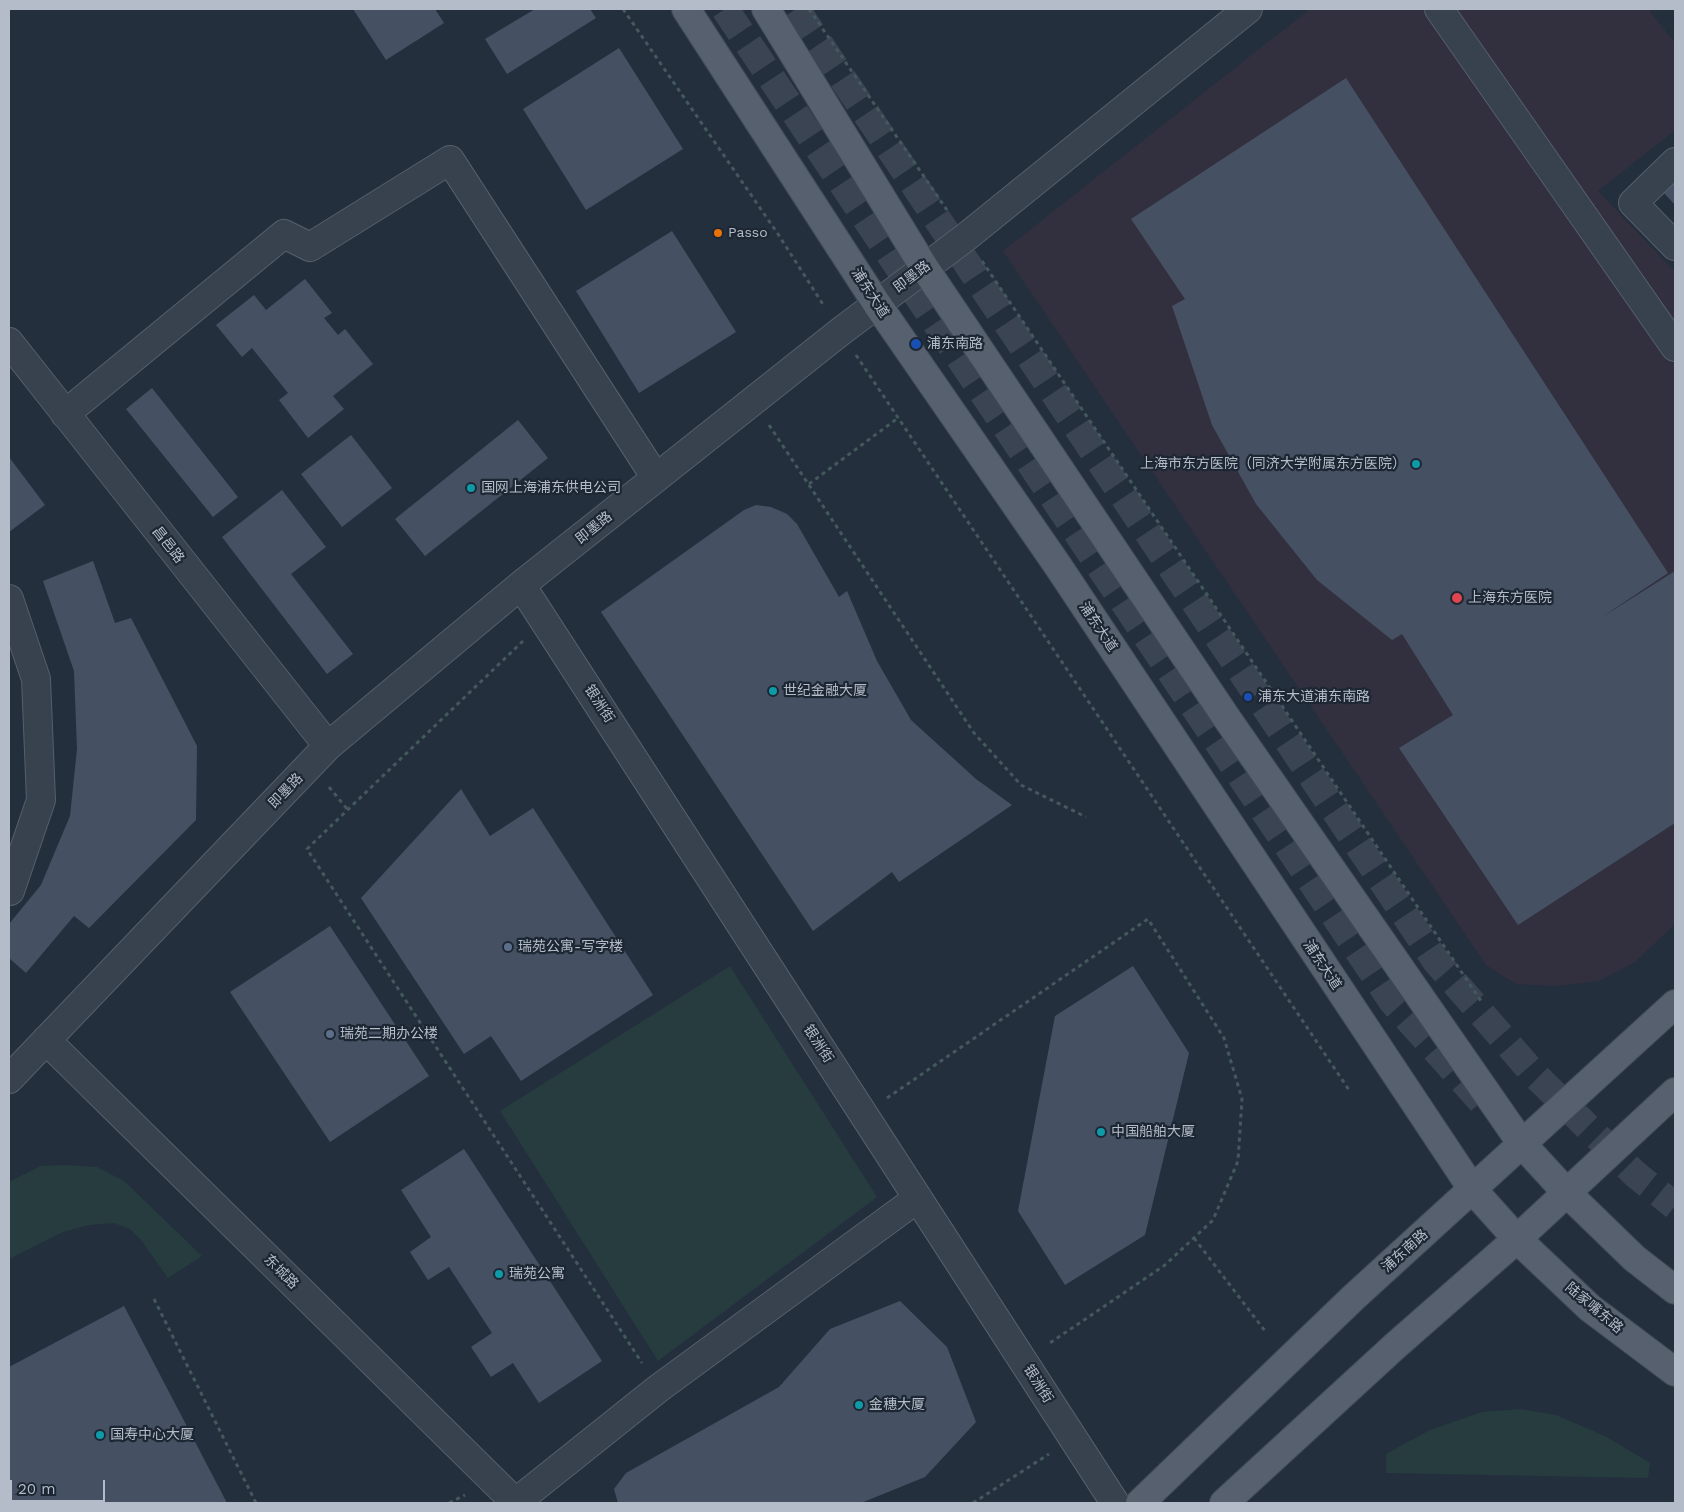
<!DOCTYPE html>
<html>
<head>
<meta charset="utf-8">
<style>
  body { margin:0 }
  #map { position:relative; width:1684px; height:1512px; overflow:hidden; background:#242f3e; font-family:"Work Sans",sans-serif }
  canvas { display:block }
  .frame { position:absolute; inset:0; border:10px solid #b4bcc9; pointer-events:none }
  .scale { position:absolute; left:10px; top:1480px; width:95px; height:22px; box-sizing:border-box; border:2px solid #b4bcc9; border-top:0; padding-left:6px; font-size:15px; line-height:18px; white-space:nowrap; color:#b4bcc9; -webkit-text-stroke:4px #1d2633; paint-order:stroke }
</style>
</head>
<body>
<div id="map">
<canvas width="1684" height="1512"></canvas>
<div class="frame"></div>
<div class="scale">20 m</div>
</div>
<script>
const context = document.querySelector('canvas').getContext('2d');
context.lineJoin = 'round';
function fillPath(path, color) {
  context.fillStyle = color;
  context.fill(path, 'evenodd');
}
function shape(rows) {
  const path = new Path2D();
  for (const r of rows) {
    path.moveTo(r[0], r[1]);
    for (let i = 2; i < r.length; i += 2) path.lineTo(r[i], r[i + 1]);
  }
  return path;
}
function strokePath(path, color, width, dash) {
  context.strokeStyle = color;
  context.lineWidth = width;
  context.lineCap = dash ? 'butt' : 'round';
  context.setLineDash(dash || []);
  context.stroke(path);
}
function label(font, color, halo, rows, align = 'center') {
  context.font = font + ' "Work Sans","Noto Sans SC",sans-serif';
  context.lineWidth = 4.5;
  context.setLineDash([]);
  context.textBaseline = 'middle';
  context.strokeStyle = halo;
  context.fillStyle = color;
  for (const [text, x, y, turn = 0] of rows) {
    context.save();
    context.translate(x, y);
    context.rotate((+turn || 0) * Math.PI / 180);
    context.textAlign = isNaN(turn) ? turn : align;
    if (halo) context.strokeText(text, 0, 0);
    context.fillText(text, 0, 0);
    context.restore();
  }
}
fillPath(shape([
  [1310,9,1648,9,1675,43,1675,130,1598,191,1675,272,1675,924,1635,962,1599,981,1557,986,1516,984,1486,965,1003,251]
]), '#32303f');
fillPath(shape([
  [730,966,877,1197,658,1361,500,1111],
  [64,1165,97,1167,124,1181,202,1256,168,1278,141,1240,130,1229,114,1223,89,1225,63,1232,9,1259,9,1182,41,1166],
  [1520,1409,1556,1415,1607,1437,1650,1463,1648,1478,1386,1473,1386,1454,1430,1430,1482,1412]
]), '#263c3f');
fillPath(shape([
  [353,9,435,9,444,23,386,60],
  [535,9,590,9,596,18,507,74,485,39],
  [619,48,683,149,586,210,523,109],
  [1346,78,1668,573,1599,619,1675,571,1675,823,1518,925,1399,748,1453,715,1402,634,1392,640,1317,580,1256,504,1212,425,1172,306,1185,299,1131,219],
  [1675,181,1675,205,1664,193],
  [672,231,736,332,639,393,576,291],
  [305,279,332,313,324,318,338,335,345,329,373,364,333,396,344,409,308,438,279,400,288,393,252,348,242,357,216,325,254,295,266,310],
  [152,388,238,497,213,517,126,409],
  [518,420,548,458,425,556,395,519],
  [351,435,392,488,342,527,301,474],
  [9,457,45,505,9,532],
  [282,490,326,547,291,574,353,654,327,674,222,537],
  [756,505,771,507,787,514,797,524,839,597,847,591,877,661,911,720,976,779,1012,805,899,882,892,872,813,931,601,612,744,510],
  [93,561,115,623,131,618,197,746,196,820,89,928,74,916,26,973,9,958,9,924,41,885,70,816,77,749,74,671,43,581],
  [461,789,490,836,533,808,653,995,521,1081,491,1036,464,1054,361,898],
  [330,926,429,1076,330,1142,230,992],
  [1133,966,1189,1053,1145,1235,1065,1285,1018,1211,1055,1016],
  [464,1149,602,1361,539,1403,513,1363,491,1377,471,1347,492,1333,449,1267,428,1280,410,1252,431,1237,401,1190],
  [900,1301,947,1347,976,1422,925,1477,861,1503,618,1503,614,1489,626,1473,779,1387,830,1329],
  [124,1306,227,1503,9,1503,9,1367]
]), '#455162');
strokePath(shape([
  [725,9,1392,1001,1482,1102],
  [796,9,1436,961,1533,1073,1635,1174,1675,1206]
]), '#3a4453', 28, [28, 14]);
const minor = shape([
  [1439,9,1675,347],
  [1675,162,1633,203,1675,246],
  [9,342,328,746],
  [65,414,284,234,310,247,450,160,656,478],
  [521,585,1115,1503],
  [9,599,36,679,41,800,10,891],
  [46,1040,516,1503],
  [9,1079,328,746,521,585,840,332,966,237,1248,9],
  [515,1503,659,1388,918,1198]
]);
const major = shape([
  [686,9,877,304,1058,566,1473,1190,1517,1239,1590,1308,1675,1372],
  [766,9,924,267,1226,717,1522,1144,1567,1193,1634,1258,1675,1290],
  [1140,1503,1354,1297,1675,1004],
  [1224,1503,1395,1346,1517,1239,1675,1092]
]);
strokePath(minor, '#565f6c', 30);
strokePath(major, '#414a57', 30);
strokePath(shape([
  [623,9,778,234,824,306],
  [809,9,949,213],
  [982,261,1481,1001],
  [856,355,1349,1090],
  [769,425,974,733,1021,785,1086,817],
  [809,484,898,418],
  [523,641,307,849,642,1363],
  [329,787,348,810],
  [887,1098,1148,919,1224,1038,1242,1099,1238,1161,1213,1220,1165,1265,1047,1345],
  [1194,1238,1265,1331],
  [154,1299,256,1503],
  [449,1503,465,1495],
  [973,1503,1049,1454]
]), '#44595c', 3, [4, 4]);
strokePath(minor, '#38414e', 28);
strokePath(major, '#56606e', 28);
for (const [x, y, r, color] of [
  [718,233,5,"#e8710a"],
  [916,344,6,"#1a4fb4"],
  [1416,464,5,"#0f9aa8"],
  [471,488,5,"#0f9aa8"],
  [1457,598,6,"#e0444e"],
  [773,691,5,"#0f9aa8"],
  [1248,697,5,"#1a4fb4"],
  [508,947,5,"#5c6f8a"],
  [330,1034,5,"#5c6f8a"],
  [1101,1132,5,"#0f9aa8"],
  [499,1274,5,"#0f9aa8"],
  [859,1405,5,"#0f9aa8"],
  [100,1435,5,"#0f9aa8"]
]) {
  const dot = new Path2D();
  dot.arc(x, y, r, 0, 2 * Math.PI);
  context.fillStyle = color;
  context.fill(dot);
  strokePath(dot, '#1d2633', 2);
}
label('14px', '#b4bcc9', '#1d2633', [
  ["Passo",728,233],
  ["浦东南路",927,344],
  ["上海市东方医院（同济大学附属东方医院）",1406,464,"right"],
  ["国网上海浦东供电公司",481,488],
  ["上海东方医院",1468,598],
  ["世纪金融大厦",783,691],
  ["浦东大道浦东南路",1258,697],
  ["瑞苑公寓-写字楼",518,947],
  ["瑞苑二期办公楼",340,1034],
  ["中国船舶大厦",1111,1132],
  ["瑞苑公寓",509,1274],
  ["金穗大厦",869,1405],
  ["国寿中心大厦",110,1435]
], 'left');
label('14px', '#b4bcc9', '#1d2633', [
  ["即墨路",912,277,-37],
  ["浦东大道",870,293,57],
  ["即墨路",594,528,-39],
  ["昌邑路",168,545,52],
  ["浦东大道",1098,627,56],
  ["银洲街",599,704,57],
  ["即墨路",286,791,-46],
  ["浦东大道",1322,965,56],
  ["银洲街",818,1044,57],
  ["浦东南路",1405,1251,-42],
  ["东城路",281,1272,45],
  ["陆家嘴东路",1594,1308,40],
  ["银洲街",1038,1384,58]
]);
</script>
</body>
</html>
